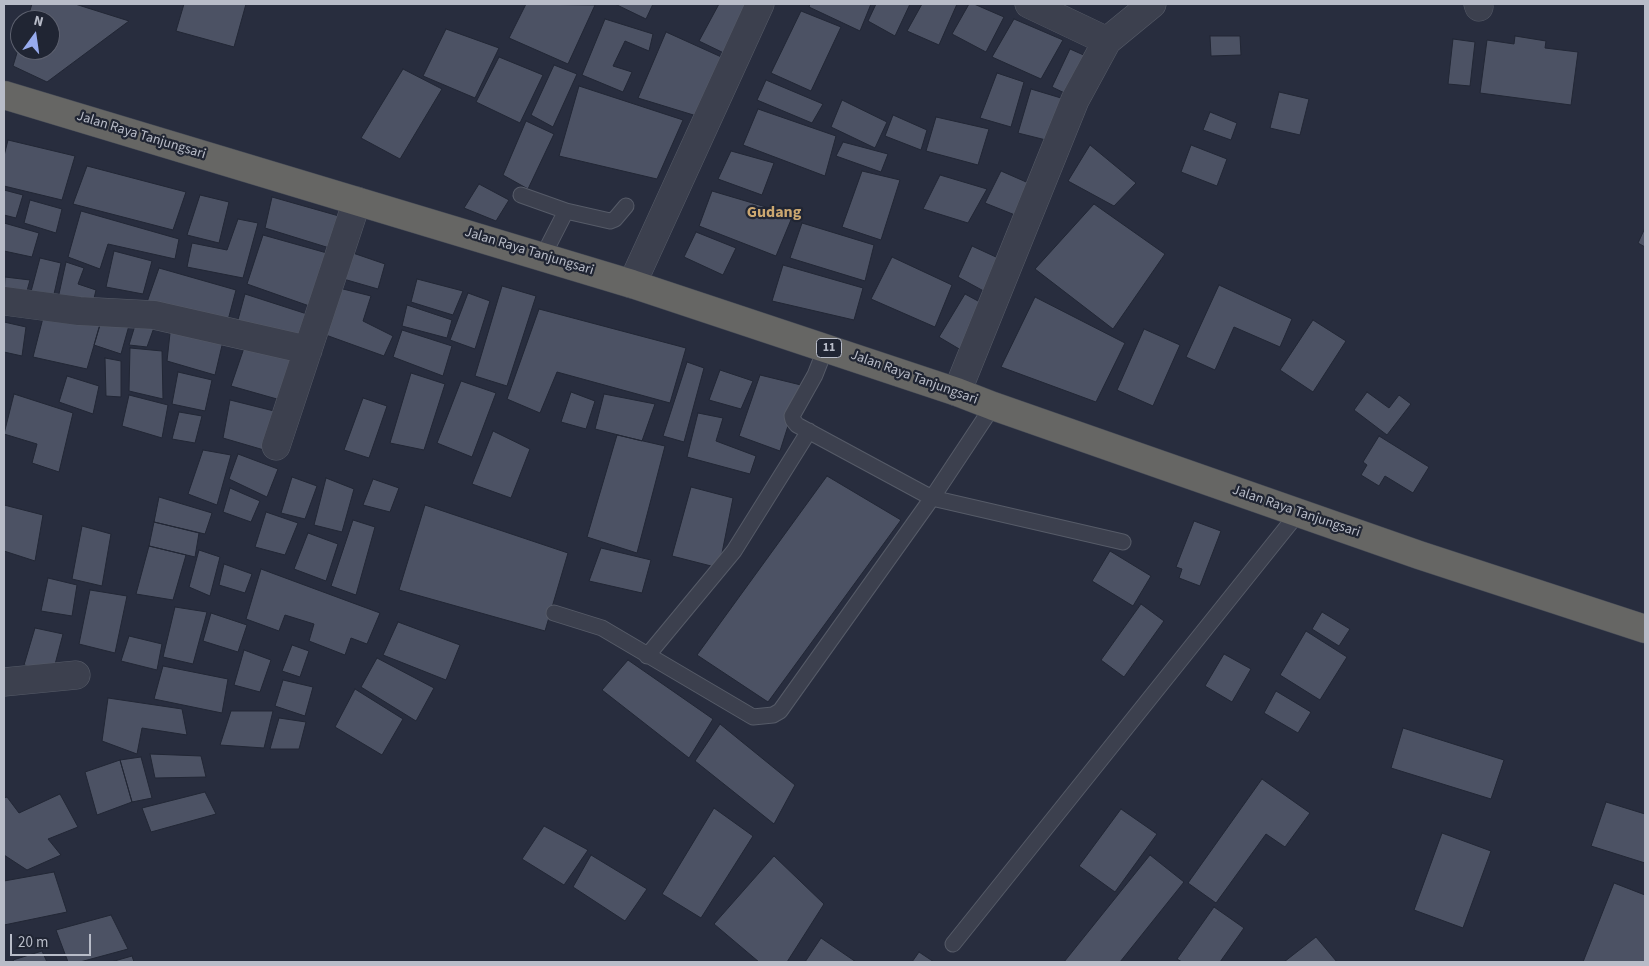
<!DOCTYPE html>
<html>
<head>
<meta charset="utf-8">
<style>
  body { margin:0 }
  #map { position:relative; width:1649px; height:966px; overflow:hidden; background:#282d3e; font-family:"Source Sans 3",sans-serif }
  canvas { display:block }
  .frame { position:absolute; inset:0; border:5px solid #b8bcc8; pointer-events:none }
  .north { position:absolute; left:10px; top:10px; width:50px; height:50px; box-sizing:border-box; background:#202533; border:1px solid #5d616f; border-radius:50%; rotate:14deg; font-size:14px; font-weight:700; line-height:20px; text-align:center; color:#b8bcc8 }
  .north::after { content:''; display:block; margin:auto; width:18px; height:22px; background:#97abee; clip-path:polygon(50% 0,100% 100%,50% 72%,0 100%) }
  .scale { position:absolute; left:10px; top:934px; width:81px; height:22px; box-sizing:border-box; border:2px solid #b8bcc8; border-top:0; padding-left:6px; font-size:15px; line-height:18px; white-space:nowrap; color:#b8bcc8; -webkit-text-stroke:4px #202533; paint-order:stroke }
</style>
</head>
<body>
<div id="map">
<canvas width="1649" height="966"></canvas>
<div class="frame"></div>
<div class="north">N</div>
<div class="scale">20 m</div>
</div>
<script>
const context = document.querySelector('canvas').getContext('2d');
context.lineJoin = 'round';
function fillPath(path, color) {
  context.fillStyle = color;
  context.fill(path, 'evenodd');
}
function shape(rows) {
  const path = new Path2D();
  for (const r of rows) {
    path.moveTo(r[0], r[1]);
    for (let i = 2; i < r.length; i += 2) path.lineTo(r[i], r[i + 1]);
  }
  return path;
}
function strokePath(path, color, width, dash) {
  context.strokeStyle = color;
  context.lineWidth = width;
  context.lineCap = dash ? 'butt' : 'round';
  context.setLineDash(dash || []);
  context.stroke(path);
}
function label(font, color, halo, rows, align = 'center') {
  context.font = font + ' "Source Sans 3",sans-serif';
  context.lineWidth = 4.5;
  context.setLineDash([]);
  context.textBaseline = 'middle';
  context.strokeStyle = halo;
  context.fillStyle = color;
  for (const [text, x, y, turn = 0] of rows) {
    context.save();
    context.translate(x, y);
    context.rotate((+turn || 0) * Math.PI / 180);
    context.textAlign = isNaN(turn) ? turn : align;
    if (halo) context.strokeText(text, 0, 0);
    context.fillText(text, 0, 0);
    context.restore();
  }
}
const building = shape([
  [32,4,75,4,129,21,47,82,13,66,20,43,20,50,50,50,50,20,27,20,32,4],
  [184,4,246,4,234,47,176,31,184,4],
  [526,4,595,5,568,64,509,38,526,4],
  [615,4,653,4,646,19,615,4],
  [719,4,756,4,730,56,699,41,719,4],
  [810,4,871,4,860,31,809,7,810,4],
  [876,4,910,4,895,36,868,21,876,4],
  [922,4,957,4,939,45,907,31,922,4],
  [969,4,974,4,1004,17,986,52,952,34,969,4],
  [801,11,841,27,811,91,771,73,801,11],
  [605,19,653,34,649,51,625,41,613,66,632,72,623,92,582,75,605,19],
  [1014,19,1063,40,1041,79,992,57,1014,19],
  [446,29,499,48,475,98,423,76,446,29],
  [666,32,728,60,700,117,638,98,666,32],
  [1210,36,1240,36,1241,55,1211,56,1210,36],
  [1515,36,1546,41,1545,48,1578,52,1571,105,1480,93,1487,40,1514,44,1515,36],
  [1453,39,1475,42,1470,86,1448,84,1453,39],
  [1070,49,1095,60,1075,98,1052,87,1070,49],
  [499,57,543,75,520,123,476,102,499,57],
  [554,65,577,74,553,127,531,115,554,65],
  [403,69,442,89,400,159,361,138,403,69],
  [997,73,1024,82,1011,127,980,118,997,73],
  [766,80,823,104,812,123,757,100,766,80],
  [579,86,683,120,657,179,559,156,579,86],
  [1031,89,1071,101,1058,143,1018,133,1031,89],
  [1279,92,1309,99,1300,135,1270,128,1279,92],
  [842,100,887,122,875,148,831,127,842,100],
  [758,109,836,136,825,176,743,145,758,109],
  [1210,112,1237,123,1231,140,1203,130,1210,112],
  [893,115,927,130,921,150,885,136,893,115],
  [936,117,989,129,978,165,926,151,936,117],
  [526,121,554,134,528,189,503,175,526,121],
  [8,140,75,156,62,200,4,186,4,156,8,140],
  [843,142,888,154,881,172,836,156,843,142],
  [1090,145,1136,183,1114,206,1068,181,1090,145],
  [1191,145,1227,159,1217,186,1181,172,1191,145],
  [731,151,774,163,762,195,718,179,731,151],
  [87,166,186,192,173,230,73,204,87,166],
  [862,171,900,180,881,240,842,227,862,171],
  [1001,171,1040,188,1025,219,985,203,1001,171],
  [940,175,987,189,968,223,923,209,940,175],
  [479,184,509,200,496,221,464,208,479,184],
  [4,190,23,195,16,218,4,215,4,190],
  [712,191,793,215,776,256,699,226,712,191],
  [200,195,229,202,219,243,187,235,200,195],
  [272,197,346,218,336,250,265,228,272,197],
  [30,200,62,209,56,233,24,223,30,200],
  [1094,204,1165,254,1113,329,1035,269,1094,204],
  [81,211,179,239,175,259,108,244,100,269,68,257,81,211],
  [238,219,258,223,243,278,187,267,192,243,227,250,238,219],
  [4,223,39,233,32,257,4,251,4,223],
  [802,223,874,245,865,281,790,258,802,223],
  [1645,228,1645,247,1638,243,1645,228],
  [696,232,736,248,723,275,684,257,696,232],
  [263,235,334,255,315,308,247,284,263,235],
  [972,246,1009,263,991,295,958,277,972,246],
  [114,251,152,261,143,294,106,287,114,251],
  [347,251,385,264,378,289,340,278,347,251],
  [892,257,952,285,935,327,871,299,892,257],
  [40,258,61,263,52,303,29,299,40,258],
  [66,262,84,268,78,284,96,290,92,307,57,303,66,262],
  [783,265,863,288,854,320,772,301,783,265],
  [159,268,236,290,227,324,146,305,159,268],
  [5,277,30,280,25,298,4,297,5,277],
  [417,279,463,291,453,315,411,302,417,279],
  [1219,285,1292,319,1280,347,1234,327,1215,370,1186,357,1219,285],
  [502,286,536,296,507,386,475,376,502,286],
  [339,288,371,296,363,321,393,336,384,356,323,334,339,288],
  [468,293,490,301,475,349,450,340,468,293],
  [245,294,307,314,298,341,236,327,245,294],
  [965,294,991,308,966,353,939,337,965,294],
  [1035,297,1125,343,1096,402,1001,367,1035,297],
  [407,305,452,320,447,338,402,326,407,305],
  [539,309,686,348,670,403,557,372,540,413,507,399,539,309],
  [44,314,100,325,87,369,33,357,44,314],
  [102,317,130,322,121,354,94,345,102,317],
  [137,319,156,322,147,347,129,345,137,319],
  [1313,320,1346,341,1313,392,1280,370,1313,320],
  [4,322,26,327,22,356,4,352,4,322],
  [171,324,224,337,215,375,167,361,171,324],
  [1144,329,1180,345,1153,406,1117,390,1144,329],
  [402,330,452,346,443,376,393,357,402,330],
  [246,342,300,354,284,401,231,386,246,342],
  [130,348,162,351,163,399,129,391,130,348],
  [105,358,121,361,121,397,106,396,105,358],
  [687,362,704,368,684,442,663,436,687,362],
  [720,370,753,381,741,409,709,400,720,370],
  [178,372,212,380,205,411,172,404,178,372],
  [411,373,445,384,424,450,390,443,411,373],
  [760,375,801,385,780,451,739,436,760,375],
  [67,376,99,386,93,414,59,402,67,376],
  [461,381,496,393,472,457,437,443,461,381],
  [571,392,595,401,586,429,561,422,571,392],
  [1367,392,1389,408,1399,395,1411,404,1387,435,1354,410,1367,392],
  [14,394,73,413,59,472,32,463,37,444,4,434,14,394],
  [604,394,655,404,642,441,595,429,604,394],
  [129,395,168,405,162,438,122,426,129,395],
  [363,398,387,406,369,458,344,450,363,398],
  [230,400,274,411,264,450,223,438,230,400],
  [179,412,202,416,195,443,172,439,179,412],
  [698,413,723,418,716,441,756,456,750,474,687,457,698,413],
  [493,431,530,449,511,498,472,484,493,431],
  [617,435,665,446,637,553,587,537,617,435],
  [1379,436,1429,467,1413,493,1385,476,1379,486,1361,475,1367,465,1363,462,1379,436],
  [203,450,231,455,217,505,188,494,203,450],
  [238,454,278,469,267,497,229,479,238,454],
  [827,476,901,520,768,702,697,655,827,476],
  [292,477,317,486,305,519,281,513,292,477],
  [326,478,354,489,342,532,314,525,326,478],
  [373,479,399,488,390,512,363,505,373,479],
  [691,487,733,498,719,568,672,556,691,487],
  [230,488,260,501,251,522,223,512,230,488],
  [159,497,212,513,205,534,154,522,159,497],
  [4,505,43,515,35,561,4,551,4,505],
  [425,505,568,553,545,631,399,590,425,505],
  [266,512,298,523,285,555,255,547,266,512],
  [353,520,375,527,356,595,331,586,353,520],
  [1194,521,1221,531,1200,586,1179,578,1182,569,1176,567,1194,521],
  [154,522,199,533,195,557,149,546,154,522],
  [82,526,111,534,102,586,72,579,82,526],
  [308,533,338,544,326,581,294,569,308,533],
  [149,546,186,555,173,600,136,594,149,546],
  [601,548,651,560,642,593,589,581,601,548],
  [199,550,220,557,210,596,189,587,199,550],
  [1110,551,1151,576,1133,606,1092,581,1110,551],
  [224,564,252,574,245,593,219,585,224,564],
  [261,569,380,613,367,644,351,638,345,655,309,641,314,624,285,615,279,631,246,619,261,569],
  [48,578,77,585,72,616,41,611,48,578],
  [90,590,127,596,115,653,79,644,90,590],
  [1141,604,1164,621,1124,677,1101,660,1141,604],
  [175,607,207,612,193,664,163,657,175,607],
  [1322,612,1350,629,1339,646,1312,629,1322,612],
  [211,613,247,625,238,652,203,641,211,613],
  [398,622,460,645,446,680,383,655,398,622],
  [35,628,63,634,53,672,24,665,35,628],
  [1306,631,1347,657,1320,700,1280,675,1306,631],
  [129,636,162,644,157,670,121,661,129,636],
  [292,645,309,651,300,677,282,671,292,645],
  [244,650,271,660,260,692,234,685,244,650],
  [1224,654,1251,669,1232,702,1205,686,1224,654],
  [377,658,434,688,416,721,361,687,377,658],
  [628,660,713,719,689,758,602,690,628,660],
  [163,666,228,679,222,713,154,699,163,666],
  [283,680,313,687,305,716,275,706,283,680],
  [355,689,403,719,382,755,335,727,355,689],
  [1276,691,1311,712,1298,733,1264,713,1276,691],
  [108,698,182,709,187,735,142,728,137,754,102,741,108,698],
  [231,711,273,711,264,748,220,745,231,711],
  [279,718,306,722,299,749,270,749,279,718],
  [720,724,795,785,774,824,695,761,720,724],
  [1403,728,1504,760,1491,799,1391,768,1403,728],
  [150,754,201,756,206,777,155,778,150,754],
  [141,757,152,798,132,802,120,760,141,757],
  [120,760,132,802,97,815,85,772,120,760],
  [1262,779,1310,813,1285,847,1266,834,1216,903,1188,883,1262,779],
  [205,792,216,814,151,832,142,808,205,792],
  [60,794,78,827,48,839,61,855,27,870,4,855,4,798,7,797,19,813,60,794],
  [1606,802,1645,814,1645,863,1591,846,1606,802],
  [714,808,753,836,701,918,662,894,714,808],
  [1121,809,1157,834,1115,892,1079,866,1121,809],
  [544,826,588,850,564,885,522,859,544,826],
  [1442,833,1491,851,1463,928,1414,910,1442,833],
  [591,855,647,889,625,921,573,887,591,855],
  [1150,855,1184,882,1120,962,1064,962,1150,855],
  [774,856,824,904,787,962,759,962,714,924,774,856],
  [54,872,67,912,4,925,4,881,54,872],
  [1614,883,1645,895,1645,962,1583,962,1614,883],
  [1214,907,1244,928,1220,962,1182,962,1177,959,1214,907],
  [111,915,128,949,80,962,68,962,56,930,111,915],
  [1316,937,1337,962,1284,962,1316,937],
  [821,938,856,962,805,962,821,938],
  [42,951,47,962,14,962,13,960,42,951],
  [919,952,934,962,912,962,919,952],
  [132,956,134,962,111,962,132,956]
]);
fillPath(building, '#4c5264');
strokePath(building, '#222735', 1);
const service = shape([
  [521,195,566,211],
  [543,256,566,211,610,221,615,219,626,206],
  [826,347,815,375,792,416,793,420,797,425,932,498,1123,542],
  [554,613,602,628,753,717,773,715,780,711,932,498,993,406],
  [647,656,734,551,809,431],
  [953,944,1299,512]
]);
const minor = shape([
  [1029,4,1107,41],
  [1478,4,1479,7],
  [632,284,760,4],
  [4,301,79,311,154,315,308,350],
  [957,392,1075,100,1107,41,1152,4],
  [276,446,357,201],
  [4,682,76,675]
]);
const trunk = shape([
  [4,95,632,284,957,392,993,406,1419,555,1645,629]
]);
strokePath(service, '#565b68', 17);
strokePath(minor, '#565b68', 29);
strokePath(trunk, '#434855', 29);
strokePath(service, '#3c404e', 15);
strokePath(minor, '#3c404e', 28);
strokePath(trunk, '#666664', 28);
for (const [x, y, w] of [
  [829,348,25]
]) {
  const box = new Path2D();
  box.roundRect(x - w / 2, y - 9.5, w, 19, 4);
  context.fillStyle = '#202533';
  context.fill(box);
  strokePath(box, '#b8bcc8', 1);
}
label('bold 12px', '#b8bcc8', null, [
  ["11",829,348]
]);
label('14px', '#b8bcc8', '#202533', [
  ["Jalan Raya Tanjungsari",141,136,17],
  ["Jalan Raya Tanjungsari",529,252,17],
  ["Jalan Raya Tanjungsari",914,378,20],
  ["Jalan Raya Tanjungsari",1296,512,19]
]);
label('bold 16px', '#cba770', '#202533', [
  ["Gudang",774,213]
]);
</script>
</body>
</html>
